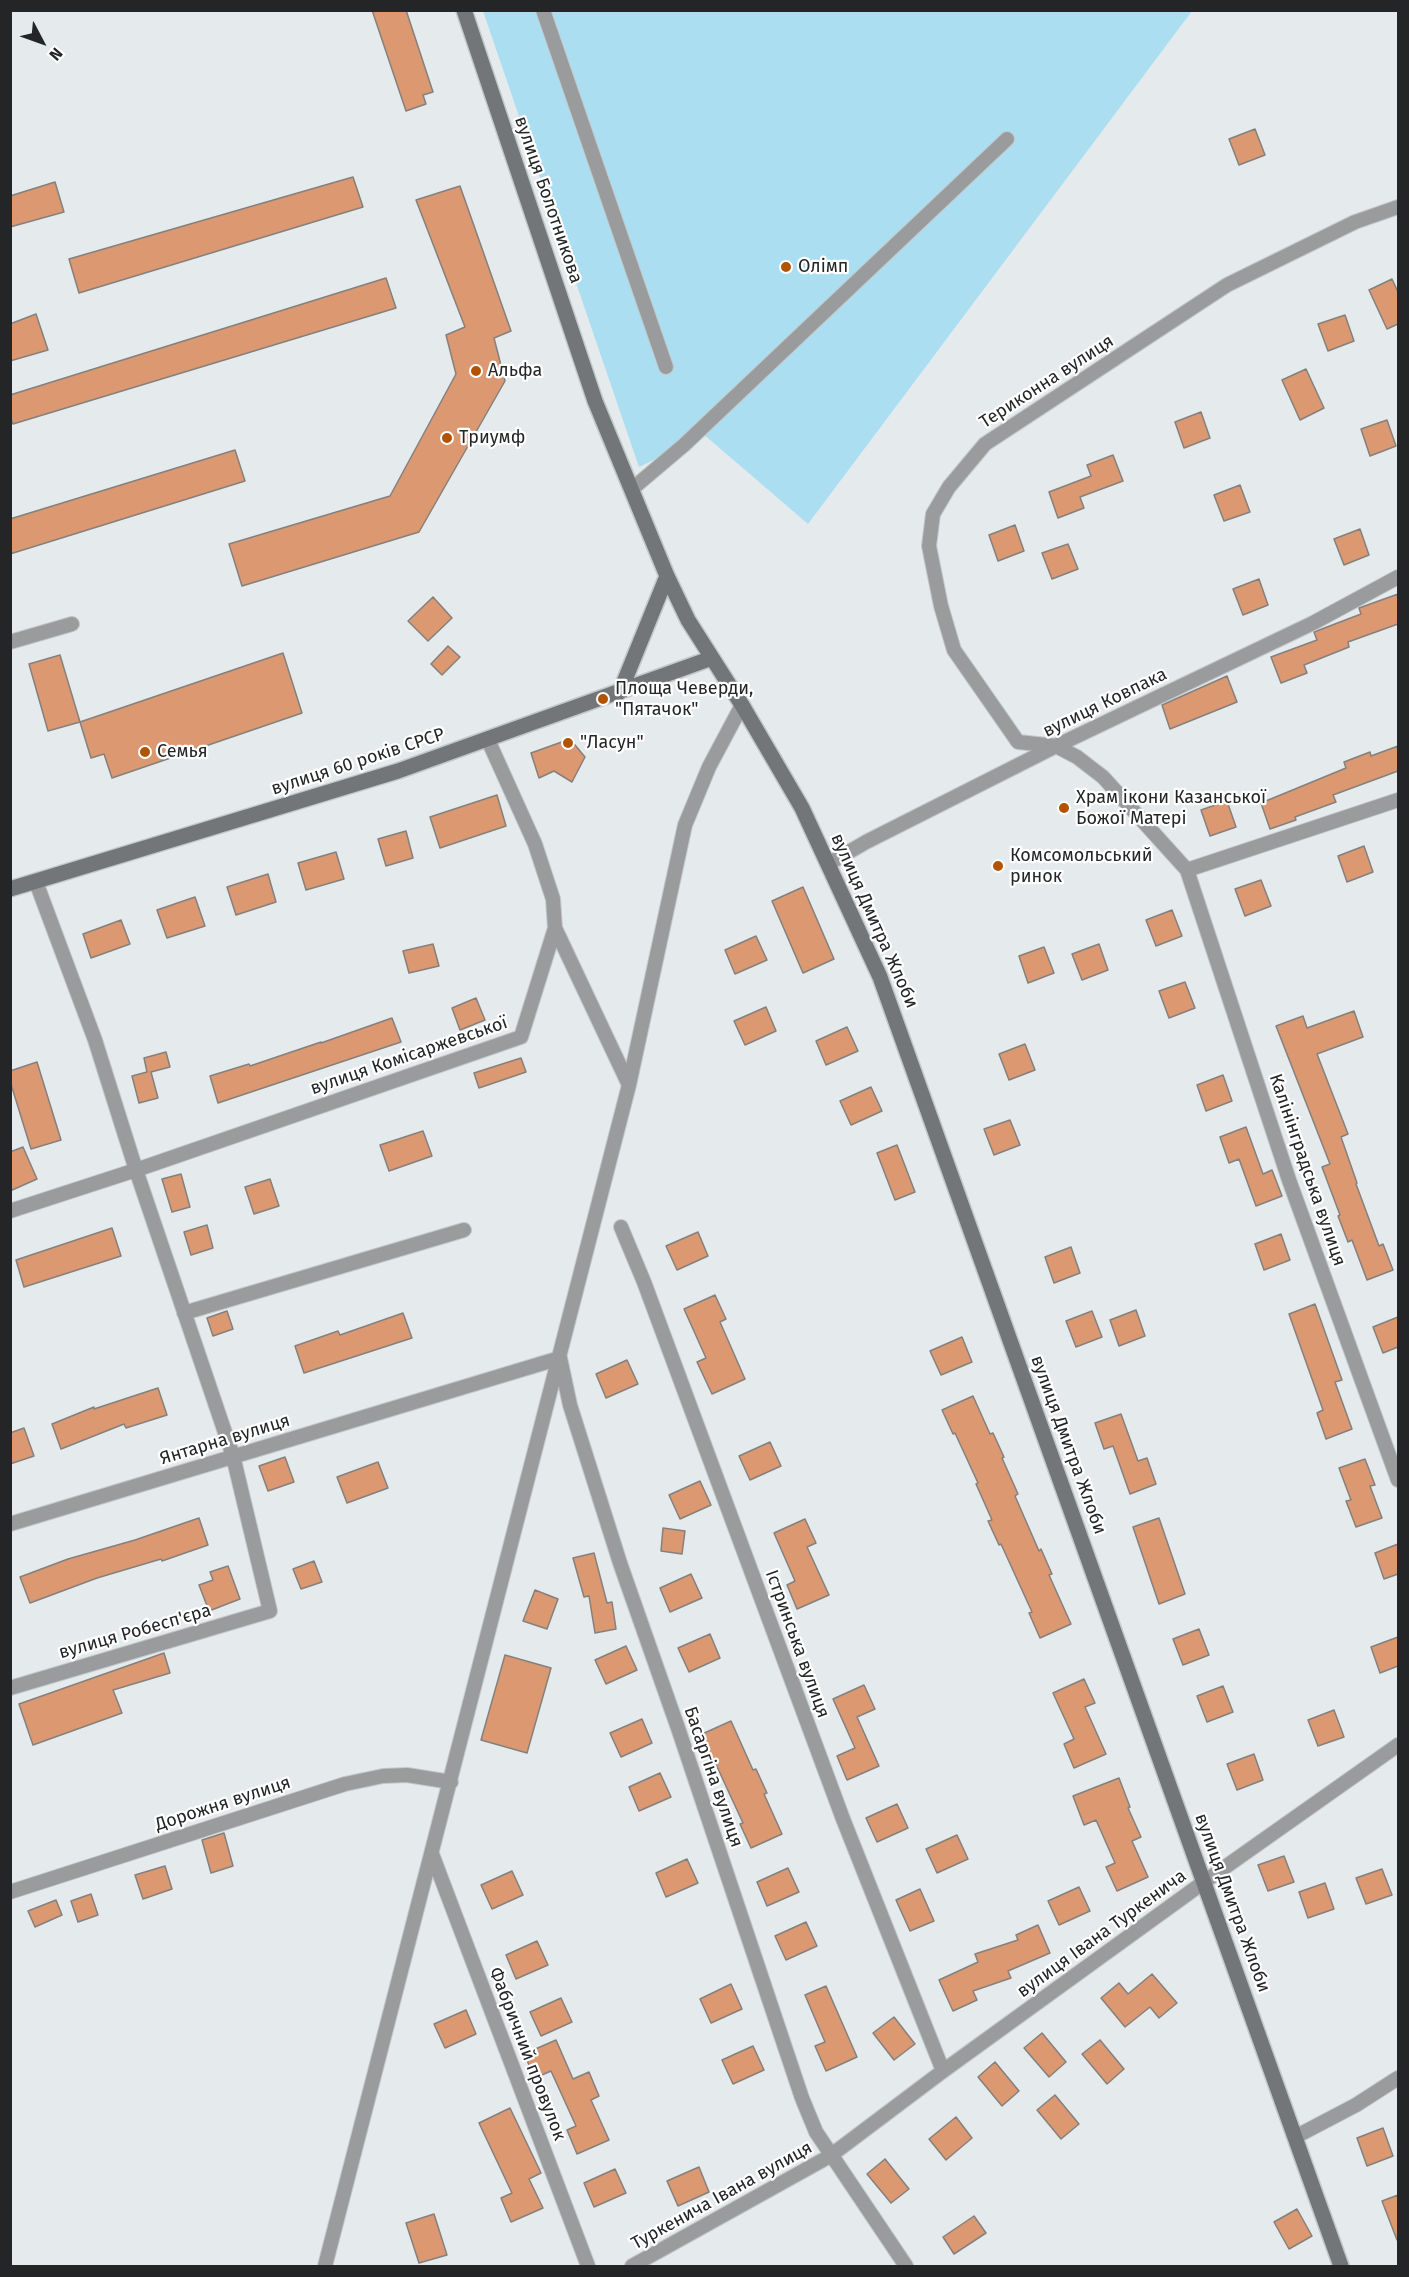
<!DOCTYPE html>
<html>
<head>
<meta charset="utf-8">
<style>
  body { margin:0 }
  #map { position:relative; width:1409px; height:2277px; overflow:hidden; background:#e5eaec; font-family:"Fira Sans",sans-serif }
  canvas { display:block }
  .frame { position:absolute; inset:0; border:12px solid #232526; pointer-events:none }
  .north { position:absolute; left:12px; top:12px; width:60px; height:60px; -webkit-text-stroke:4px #fff; paint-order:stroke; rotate:131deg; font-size:16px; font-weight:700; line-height:24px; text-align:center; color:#232526 }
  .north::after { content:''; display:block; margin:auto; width:21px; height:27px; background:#232526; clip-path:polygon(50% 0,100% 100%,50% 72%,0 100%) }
</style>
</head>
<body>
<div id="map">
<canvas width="1409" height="2277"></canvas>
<div class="frame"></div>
<div class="north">N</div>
</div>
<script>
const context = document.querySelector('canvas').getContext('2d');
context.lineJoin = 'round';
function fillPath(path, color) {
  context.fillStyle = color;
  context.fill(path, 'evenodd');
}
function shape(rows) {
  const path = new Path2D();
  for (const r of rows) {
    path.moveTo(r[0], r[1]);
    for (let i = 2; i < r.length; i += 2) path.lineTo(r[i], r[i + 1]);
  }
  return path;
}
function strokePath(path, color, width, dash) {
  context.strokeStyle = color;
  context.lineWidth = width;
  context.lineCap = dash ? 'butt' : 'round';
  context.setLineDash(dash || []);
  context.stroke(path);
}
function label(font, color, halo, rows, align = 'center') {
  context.font = font + ' "Fira Sans",sans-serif';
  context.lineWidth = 4.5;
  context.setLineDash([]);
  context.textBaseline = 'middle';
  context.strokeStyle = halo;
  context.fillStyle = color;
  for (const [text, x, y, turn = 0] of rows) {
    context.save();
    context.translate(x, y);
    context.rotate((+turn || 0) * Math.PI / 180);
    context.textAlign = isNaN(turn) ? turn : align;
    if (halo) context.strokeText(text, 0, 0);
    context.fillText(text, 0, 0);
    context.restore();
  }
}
fillPath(shape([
  [483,11,1192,11,808,524,695,427,666,454,639,467]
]), '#acdef2');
const building = shape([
  [372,10,406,10,433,92,423,95,426,104,406,111,372,10],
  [1255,129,1265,155,1239,165,1229,139,1255,129],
  [353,177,363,207,79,293,69,259,353,177],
  [55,182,64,212,10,227,10,196,55,182],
  [460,186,511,331,494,338,505,381,419,532,242,586,229,544,390,496,456,374,446,335,465,327,416,200,460,186],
  [386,278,396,308,13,424,10,417,10,395,386,278],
  [1392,279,1398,292,1398,324,1387,329,1369,290,1392,279],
  [36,314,48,350,10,361,10,324,36,314],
  [1345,315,1354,341,1328,351,1318,324,1345,315],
  [1306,369,1324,408,1300,420,1282,380,1306,369],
  [1201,412,1210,438,1184,448,1175,422,1201,412],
  [1387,420,1396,446,1370,456,1361,429,1387,420],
  [235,450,245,481,10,554,10,519,235,450],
  [1113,455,1123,481,1080,497,1084,508,1058,518,1049,492,1091,476,1087,465,1113,455],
  [1240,485,1250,512,1224,521,1214,495,1240,485],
  [1015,525,1024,551,998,561,989,535,1015,525],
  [1360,529,1369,555,1344,565,1334,539,1360,529],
  [1068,544,1078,569,1052,579,1042,553,1068,544],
  [1259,579,1268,605,1243,615,1233,589,1259,579],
  [1398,594,1398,624,1348,642,1349,647,1304,665,1307,673,1281,683,1271,657,1317,640,1314,632,1361,614,1359,608,1398,594],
  [433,597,452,618,428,641,408,621,433,597],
  [448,646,460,657,442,675,431,664,448,646],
  [283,653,302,713,112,778,104,754,91,758,80,722,283,653],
  [60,655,80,722,48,731,29,664,60,655],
  [1227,676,1237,702,1170,729,1162,705,1227,676],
  [570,739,585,757,572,782,554,771,539,778,531,753,570,739],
  [1398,746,1398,771,1333,795,1336,802,1295,817,1296,820,1270,829,1261,803,1346,768,1344,762,1370,752,1371,756,1398,746],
  [497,795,506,826,440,848,430,817,497,795],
  [1227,801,1236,827,1210,836,1201,810,1227,801],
  [406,831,413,858,386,866,378,839,406,831],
  [1364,846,1373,872,1347,882,1338,856,1364,846],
  [336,852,344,879,306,890,298,863,336,852],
  [268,874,276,902,236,915,227,887,268,874],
  [1261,880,1271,906,1245,916,1235,889,1261,880],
  [803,887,834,959,803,973,772,901,803,887],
  [195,897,205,926,167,938,157,910,195,897],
  [1172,910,1182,936,1156,946,1146,920,1172,910],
  [121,920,130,944,91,958,83,934,121,920],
  [756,936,767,960,735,974,725,950,756,936],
  [433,944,439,966,409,973,403,951,433,944],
  [1099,944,1108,970,1082,980,1072,954,1099,944],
  [1044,947,1054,973,1028,983,1019,956,1044,947],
  [1185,982,1195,1008,1169,1018,1159,991,1185,982],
  [476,998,485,1020,460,1030,452,1008,476,998],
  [766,1007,776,1031,745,1045,734,1021,766,1007],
  [1354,1011,1363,1037,1317,1054,1348,1134,1341,1137,1357,1183,1356,1184,1379,1246,1383,1244,1393,1270,1367,1280,1352,1240,1348,1242,1338,1216,1340,1215,1322,1167,1330,1164,1276,1026,1303,1016,1307,1028,1354,1011],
  [392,1018,401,1042,218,1103,210,1076,249,1064,250,1066,321,1042,321,1043,392,1018],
  [847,1027,858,1051,826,1065,816,1041,847,1027],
  [1025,1044,1035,1070,1009,1080,999,1054,1025,1044],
  [166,1052,170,1067,151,1072,158,1098,139,1103,132,1076,147,1072,144,1058,166,1052],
  [521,1058,526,1072,479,1088,474,1073,521,1058],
  [37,1062,61,1140,31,1149,10,1081,10,1071,37,1062],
  [1223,1075,1232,1101,1206,1111,1197,1085,1223,1075],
  [871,1087,882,1111,851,1125,840,1101,871,1087],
  [1010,1120,1020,1145,994,1155,984,1129,1010,1120],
  [1246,1127,1263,1174,1272,1170,1282,1196,1256,1206,1239,1159,1229,1163,1220,1137,1246,1127],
  [423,1131,432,1156,389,1171,380,1145,423,1131],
  [897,1145,915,1192,895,1200,877,1153,897,1145],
  [23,1147,37,1179,10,1191,10,1152,23,1147],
  [181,1174,190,1207,172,1212,162,1179,181,1174],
  [270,1179,279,1206,254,1214,245,1187,270,1179],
  [207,1225,213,1248,191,1255,184,1232,207,1225],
  [112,1228,121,1256,24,1287,16,1260,112,1228],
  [698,1232,708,1256,677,1270,666,1246,698,1232],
  [1281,1234,1290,1260,1264,1270,1255,1244,1281,1234],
  [1071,1247,1080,1273,1054,1283,1045,1257,1071,1247],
  [715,1295,726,1319,720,1322,745,1379,712,1394,697,1362,706,1358,684,1309,715,1295],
  [1315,1304,1342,1380,1335,1382,1352,1429,1326,1439,1317,1413,1323,1410,1289,1314,1315,1304],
  [1136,1310,1145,1336,1119,1346,1110,1320,1136,1310],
  [227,1311,233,1329,213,1336,207,1318,227,1311],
  [1092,1311,1102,1337,1076,1347,1066,1321,1092,1311],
  [403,1313,412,1338,304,1373,295,1346,338,1331,340,1335,403,1313],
  [1398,1317,1398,1347,1383,1353,1373,1327,1398,1317],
  [962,1337,972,1362,941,1375,930,1351,962,1337],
  [627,1360,638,1384,606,1398,596,1374,627,1360],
  [158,1388,167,1415,126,1428,124,1424,61,1449,52,1424,94,1407,94,1409,158,1388],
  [973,1396,990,1434,993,1433,1004,1457,1002,1458,1018,1494,1015,1496,1039,1551,1041,1549,1052,1574,1049,1575,1071,1624,1040,1638,1029,1613,1032,1612,1001,1544,999,1545,988,1521,992,1520,976,1484,978,1483,955,1433,953,1434,942,1410,973,1396],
  [1121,1414,1138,1461,1147,1458,1156,1484,1130,1494,1113,1446,1104,1449,1095,1423,1121,1414],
  [24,1428,34,1456,10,1464,10,1433,24,1428],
  [770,1442,781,1466,750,1480,739,1456,770,1442],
  [285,1457,294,1482,268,1491,259,1466,285,1457],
  [1365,1459,1375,1485,1370,1486,1382,1518,1356,1527,1346,1501,1351,1500,1339,1468,1365,1459],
  [378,1462,388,1488,347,1503,337,1477,378,1462],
  [700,1481,711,1505,680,1519,669,1495,700,1481],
  [199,1518,208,1545,162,1561,161,1559,97,1578,30,1603,20,1577,68,1559,135,1540,199,1518],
  [1159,1518,1185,1594,1159,1604,1133,1527,1159,1518],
  [805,1519,816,1543,807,1547,829,1595,797,1609,787,1585,795,1581,774,1533,805,1519],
  [663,1528,685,1531,682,1554,661,1551,663,1528],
  [1398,1544,1398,1574,1384,1579,1375,1553,1398,1544],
  [594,1553,607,1603,612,1602,616,1629,595,1633,589,1596,584,1597,573,1558,594,1553],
  [314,1561,322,1582,301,1589,293,1569,314,1561],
  [228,1566,240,1599,209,1611,199,1585,213,1580,210,1572,228,1566],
  [691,1574,702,1598,670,1612,660,1588,691,1574],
  [535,1590,558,1599,547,1629,523,1621,535,1590],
  [1199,1629,1209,1655,1183,1665,1173,1639,1199,1629],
  [710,1634,720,1658,689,1672,678,1648,710,1634],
  [1398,1637,1398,1666,1380,1673,1371,1647,1398,1637],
  [626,1646,637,1670,606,1684,595,1660,626,1646],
  [164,1653,170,1673,113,1690,122,1713,33,1745,19,1704,164,1653],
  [505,1655,551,1668,527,1753,481,1740,505,1655],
  [1084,1679,1095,1703,1085,1707,1106,1754,1074,1768,1064,1744,1074,1739,1053,1693,1084,1679],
  [864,1685,875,1709,857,1717,879,1766,847,1780,837,1756,855,1748,833,1699,864,1685],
  [1223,1686,1233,1712,1207,1722,1197,1696,1223,1686],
  [1334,1710,1344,1737,1318,1746,1308,1720,1334,1710],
  [642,1719,652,1743,621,1757,610,1733,642,1719],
  [731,1721,753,1770,756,1769,767,1793,764,1794,782,1834,751,1848,740,1824,743,1823,713,1758,710,1759,700,1735,731,1721],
  [1254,1754,1263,1780,1237,1790,1227,1764,1254,1754],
  [660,1773,671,1797,639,1811,629,1787,660,1773],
  [1119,1778,1130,1807,1128,1808,1141,1837,1132,1841,1148,1877,1117,1891,1106,1867,1115,1863,1096,1820,1084,1825,1073,1796,1119,1778],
  [897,1804,908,1828,877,1842,866,1818,897,1804],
  [224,1833,233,1866,211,1873,202,1840,224,1833],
  [957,1835,968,1859,937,1873,926,1849,957,1835],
  [1284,1856,1294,1882,1268,1891,1258,1865,1284,1856],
  [687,1859,698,1883,666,1897,656,1873,687,1859],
  [165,1866,172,1889,143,1899,135,1875,165,1866],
  [788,1868,799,1892,767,1906,757,1882,788,1868],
  [1382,1869,1392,1895,1366,1904,1356,1878,1382,1869],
  [512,1871,523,1895,492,1909,481,1885,512,1871],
  [1325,1883,1334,1909,1308,1918,1299,1892,1325,1883],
  [1079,1887,1090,1911,1059,1925,1048,1901,1079,1887],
  [920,1889,934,1921,910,1931,896,1900,920,1889],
  [91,1894,98,1915,78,1922,71,1901,91,1894],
  [56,1900,62,1915,35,1927,28,1911,56,1900],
  [806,1922,817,1946,786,1960,775,1936,806,1922],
  [1038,1925,1050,1953,1008,1971,1011,1978,973,1991,977,2000,953,2011,939,1980,978,1962,975,1954,1018,1940,1016,1935,1038,1925],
  [537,1941,548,1965,516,1979,506,1955,537,1941],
  [1152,1974,1177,2003,1159,2018,1150,2007,1125,2027,1101,1998,1119,1983,1128,1994,1152,1974],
  [731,1984,742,2009,711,2023,700,1999,731,1984],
  [826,1986,857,2057,826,2071,815,2046,825,2042,805,1995,826,1986],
  [561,1998,572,2022,541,2036,530,2012,561,1998],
  [466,2010,476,2034,445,2048,434,2024,466,2010],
  [894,2017,915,2044,894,2060,873,2033,894,2017],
  [1042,2033,1066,2062,1049,2077,1024,2048,1042,2033],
  [556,2040,573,2079,589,2072,599,2096,591,2100,609,2140,577,2154,567,2130,576,2126,551,2071,535,2078,524,2054,556,2040],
  [1100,2040,1124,2069,1107,2084,1082,2054,1100,2040],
  [753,2046,764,2070,733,2084,722,2060,753,2046],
  [995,2062,1019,2091,1002,2106,978,2077,995,2062],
  [1055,2095,1079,2124,1061,2139,1037,2110,1055,2095],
  [510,2108,541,2173,529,2179,543,2208,511,2222,501,2198,512,2193,479,2123,510,2108],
  [956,2117,972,2138,946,2160,929,2139,956,2117],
  [1383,2128,1393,2156,1367,2166,1357,2138,1383,2128],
  [885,2159,909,2189,891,2203,867,2174,885,2159],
  [699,2167,709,2192,678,2206,667,2181,699,2167],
  [615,2169,626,2193,594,2207,584,2183,615,2169],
  [1398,2195,1398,2240,1397,2240,1382,2201,1398,2195],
  [1297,2209,1312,2236,1289,2249,1274,2222,1297,2209],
  [434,2214,447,2255,419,2263,406,2223,434,2214],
  [974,2216,986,2233,954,2254,943,2237,974,2216]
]);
fillPath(building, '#dc9871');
strokePath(building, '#84807e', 1.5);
const street = shape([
  [543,10,666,367],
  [1398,207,1355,222,1227,285,985,444,949,487,933,514,929,546,941,606,954,650,1018,742,1056,746,1077,757,1103,777,1187,870,1398,800],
  [632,489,684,445,1007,139],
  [10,642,72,624],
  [828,864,866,842,1056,746,1313,623,1398,577],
  [1187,870,1289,1180,1398,1480],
  [629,1085,685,825,709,767,742,705],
  [10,1211,136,1170,521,1037,555,928,553,899,535,844,488,740],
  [621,1227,644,1282,843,1819,943,2071],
  [184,1313,464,1230],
  [10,1524,560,1358,570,1405,620,1563,679,1731,802,2098,816,2132,906,2266],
  [10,1688,270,1611,233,1456,136,1170,95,1040,36,882],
  [432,1854,588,2266],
  [10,1892,345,1784,383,1776,407,1775,451,1782],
  [1295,2137,1356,2105,1398,2078],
  [325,2266,629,1085,555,928],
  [632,2266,830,2156,943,2071,1204,1882,1398,1745]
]);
const secondary = shape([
  [464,10,595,401,667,576,688,620,742,705,802,808,880,977,1341,2266],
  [620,692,667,576],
  [10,889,398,771,712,658]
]);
strokePath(street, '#c2c7c8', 16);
strokePath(secondary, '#c2c7c8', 18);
strokePath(street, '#999b9c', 14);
strokePath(secondary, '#737678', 15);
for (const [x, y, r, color] of [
  [786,267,6,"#b25302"],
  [476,371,6,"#b25302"],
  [447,438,6,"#b25302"],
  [603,699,6,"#b25302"],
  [568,743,6,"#b25302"],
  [145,752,6,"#b25302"],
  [1064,808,6,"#b25302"],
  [998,866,6,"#b25302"]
]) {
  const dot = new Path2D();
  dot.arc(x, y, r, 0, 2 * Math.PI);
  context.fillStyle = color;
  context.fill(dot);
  strokePath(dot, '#fff', 2);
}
label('18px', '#232526', '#fff', [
  ["вулиця Болотникова",548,200,71],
  ["Териконна вулиця",1047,382,-33],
  ["вулиця Ковпака",1105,703,-26],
  ["вулиця 60 років СРСР",358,762,-18],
  ["вулиця Дмитра Жлоби",874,921,66],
  ["вулиця Комісаржевської",409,1056,-19],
  ["Калінінградська вулиця",1307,1170,71],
  ["Янтарна вулиця",225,1440,-17],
  ["вулиця Дмитра Жлоби",1068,1445,70],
  ["вулиця Робесп'єра",135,1632,-16],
  ["Істринська вулиця",797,1644,70],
  ["Басаргіна вулиця",713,1777,71],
  ["Дорожня вулиця",223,1804,-18],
  ["вулиця Дмитра Жлоби",1232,1903,70],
  ["вулиця Івана Туркенича",1102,1934,-36],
  ["Фабричний провулок",527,2054,69],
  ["Туркенича Івана вулиця",722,2196,-29]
]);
label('18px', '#232526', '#fff', [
  ["Олімп",798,267],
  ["Альфа",488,371],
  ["Триумф",459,438],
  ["Площа Чеверди,",615,689],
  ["\"Пятачок\"",615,710],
  ["\"Ласун\"",580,743],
  ["Семья",157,752],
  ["Храм ікони Казанської",1076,798],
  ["Божої Матері",1076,819],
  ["Комсомольський",1010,856],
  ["ринок",1010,877]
], 'left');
</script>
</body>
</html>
